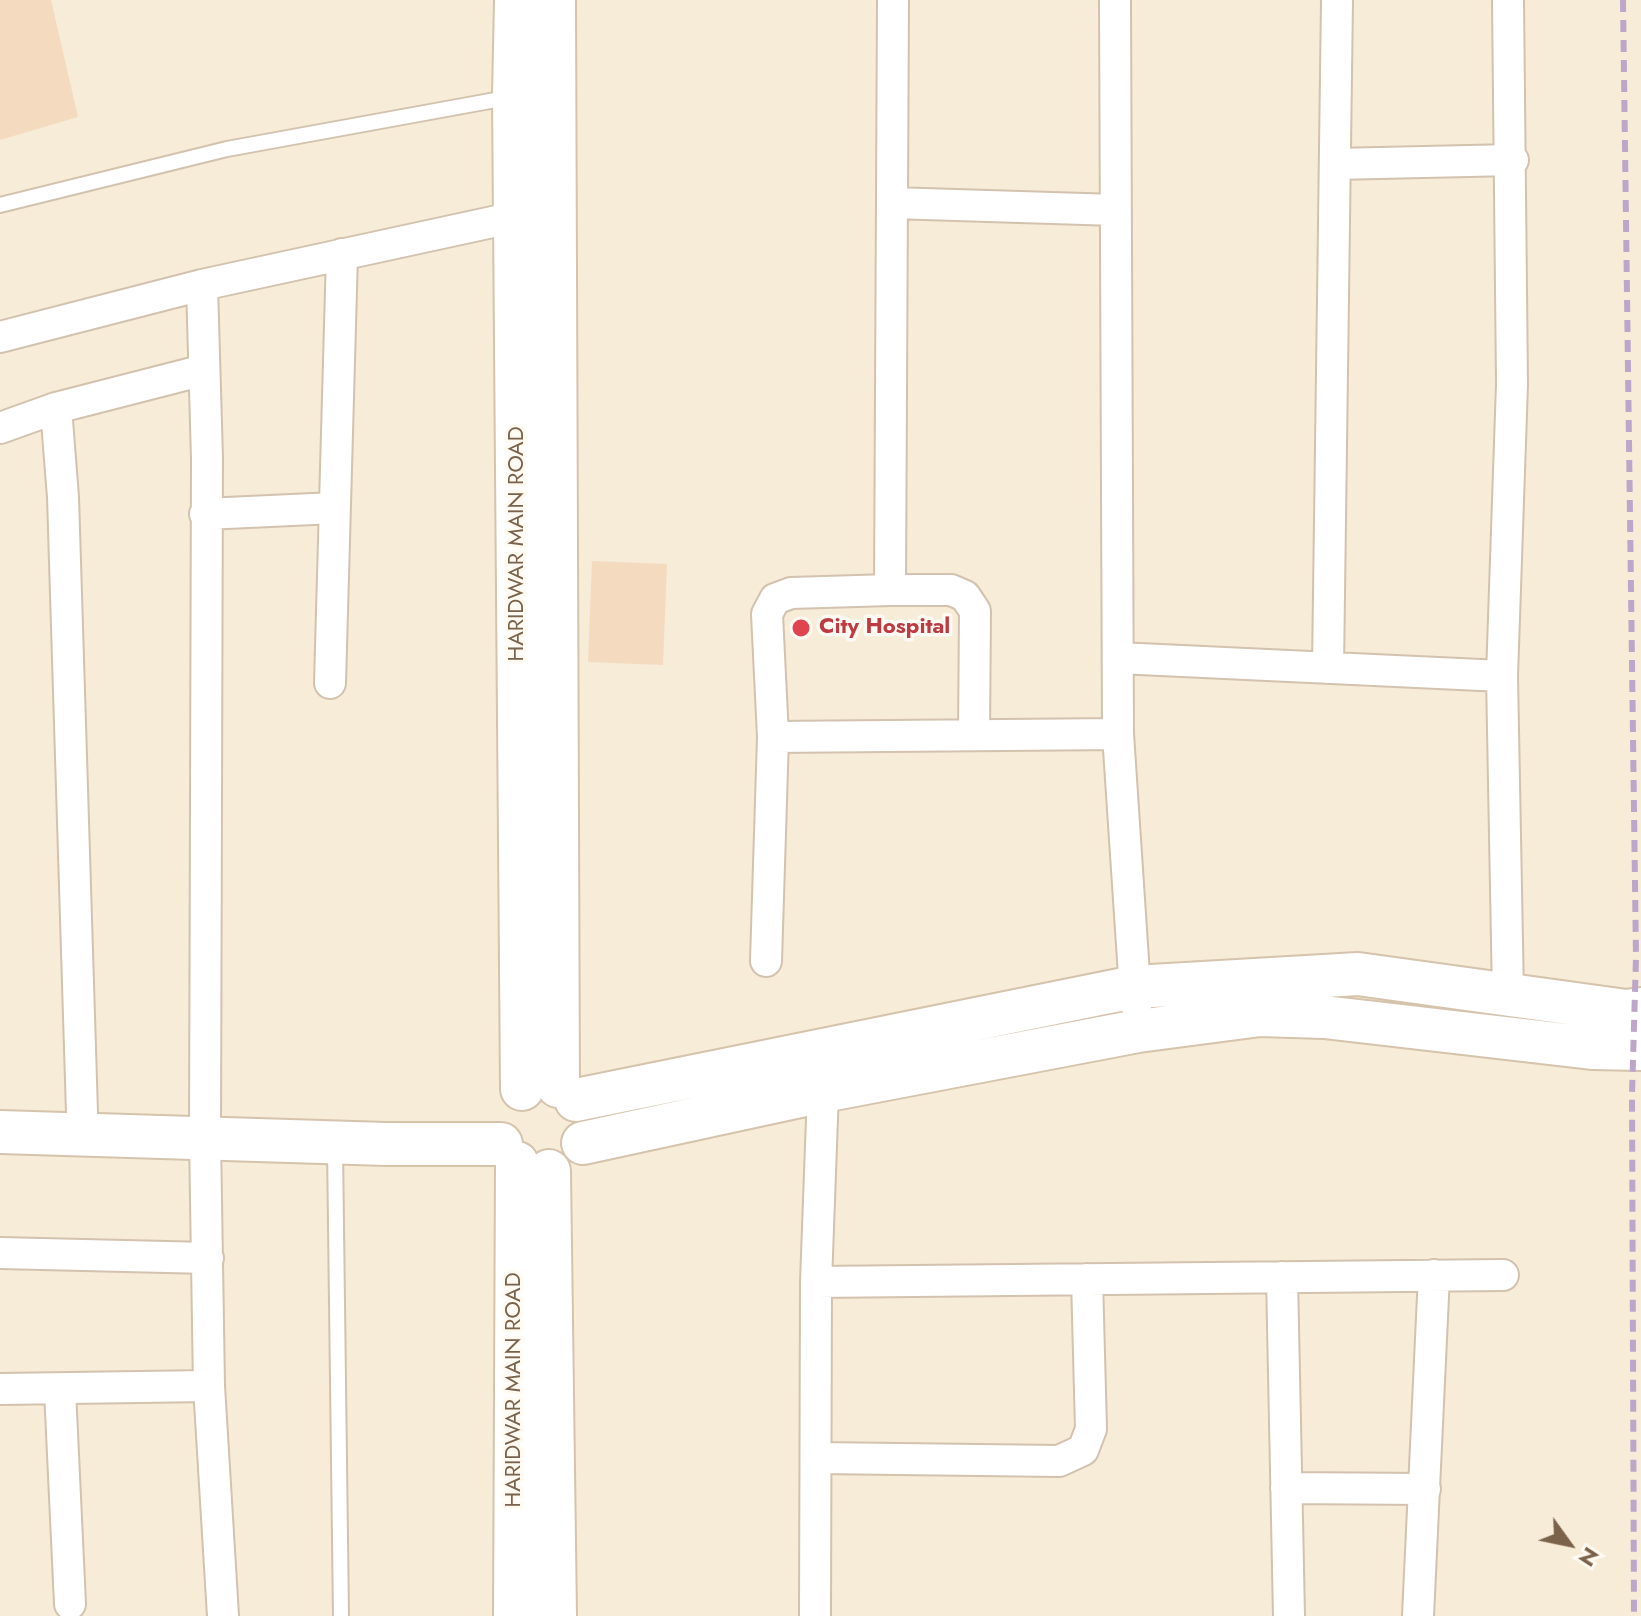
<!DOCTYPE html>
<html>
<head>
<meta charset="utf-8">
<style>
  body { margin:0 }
  #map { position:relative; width:1641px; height:1616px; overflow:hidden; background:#fef8ea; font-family:Jost,sans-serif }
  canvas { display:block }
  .north { position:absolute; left:1529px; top:1504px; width:80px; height:80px; -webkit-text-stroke:6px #fffbf2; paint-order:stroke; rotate:123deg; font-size:22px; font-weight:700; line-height:32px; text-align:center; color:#7b624b }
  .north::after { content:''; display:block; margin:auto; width:28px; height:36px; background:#7b624b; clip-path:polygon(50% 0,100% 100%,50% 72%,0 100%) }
</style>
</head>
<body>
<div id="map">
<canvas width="1641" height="1616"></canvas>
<div class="north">N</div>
</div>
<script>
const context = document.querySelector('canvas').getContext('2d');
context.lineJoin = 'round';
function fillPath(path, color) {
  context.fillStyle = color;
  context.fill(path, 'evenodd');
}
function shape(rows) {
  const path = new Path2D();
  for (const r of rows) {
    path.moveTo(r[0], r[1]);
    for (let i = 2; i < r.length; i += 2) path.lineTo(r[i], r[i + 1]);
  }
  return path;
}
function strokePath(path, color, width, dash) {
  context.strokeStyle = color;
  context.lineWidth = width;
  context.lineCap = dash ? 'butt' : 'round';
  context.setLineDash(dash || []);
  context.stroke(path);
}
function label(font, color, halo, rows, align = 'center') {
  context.font = font + ' Jost,sans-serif';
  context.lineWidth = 7;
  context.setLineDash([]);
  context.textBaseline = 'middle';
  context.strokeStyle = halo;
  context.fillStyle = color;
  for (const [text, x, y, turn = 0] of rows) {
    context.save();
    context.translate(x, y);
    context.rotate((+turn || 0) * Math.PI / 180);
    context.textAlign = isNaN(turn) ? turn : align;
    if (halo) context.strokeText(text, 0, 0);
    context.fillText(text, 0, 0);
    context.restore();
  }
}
fillPath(shape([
  [0,0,1641,0,1641,1616,0,1616]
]), '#f6ecd8');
fillPath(shape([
  [0,0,51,0,78,117,0,140],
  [592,561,667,564,663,665,588,662]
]), '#f4dbc0');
const lane = shape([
  [0,205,227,149,512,97],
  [335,1147,341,1616]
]);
const street = shape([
  [1115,0,1118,734,1136,1005],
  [1335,164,1513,160],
  [892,203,1116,210],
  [202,285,207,459,205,1138,209,1386,223,1616],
  [0,337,202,285,534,213],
  [56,408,63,497,82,1113],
  [0,428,56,408,204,370],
  [205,514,335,508],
  [890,590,893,0],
  [1118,658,1502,676],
  [1328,668,1337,0],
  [330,683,342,254],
  [773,737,1118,734],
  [766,961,773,737,767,614,775,599,791,593,890,590,951,590,965,596,975,611,974,735],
  [1508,995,1502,676,1512,384,1508,0],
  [0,1253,208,1258],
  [1282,1277,1289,1616],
  [816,1282,1503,1275],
  [0,1389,209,1386],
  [60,1390,70,1604],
  [818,1458,1059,1461,1083,1450,1091,1429,1087,1279],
  [1286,1488,1425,1489],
  [815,1616,816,1282,823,1091],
  [1418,1616,1434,1275]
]);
const secondary = shape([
  [516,0,514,96,522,1089],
  [554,0,558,1086],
  [576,1100,1134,987,1358,974,1626,1011,1641,1009],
  [0,1132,386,1144,501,1144],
  [583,1143,823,1091,1138,1031,1260,1015,1324,1017,1592,1048,1641,1049],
  [549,1171,555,1616],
  [515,1616,517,1163]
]);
strokePath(lane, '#d2c2ae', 18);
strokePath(street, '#d2c2ae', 34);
strokePath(secondary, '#d5c3ac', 46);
strokePath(lane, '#fff', 14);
strokePath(street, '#fff', 30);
strokePath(secondary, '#fff', 42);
strokePath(shape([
  [1623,0,1636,957,1632,1095,1634,1616]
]), '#bea6ca', 6, [12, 8]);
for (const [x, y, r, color] of [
  [801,628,10,"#e0444e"]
]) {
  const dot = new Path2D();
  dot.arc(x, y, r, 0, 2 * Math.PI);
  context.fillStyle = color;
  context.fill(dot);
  strokePath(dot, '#fffbf2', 3);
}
label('22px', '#7b624b', '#fffbf2', [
  ["HARIDWAR MAIN ROAD",518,544,-90],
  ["HARIDWAR MAIN ROAD",515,1390,-90]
]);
label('bold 22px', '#be3a42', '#fffbf2', [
  ["City Hospital",819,628]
], 'left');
</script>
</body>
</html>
